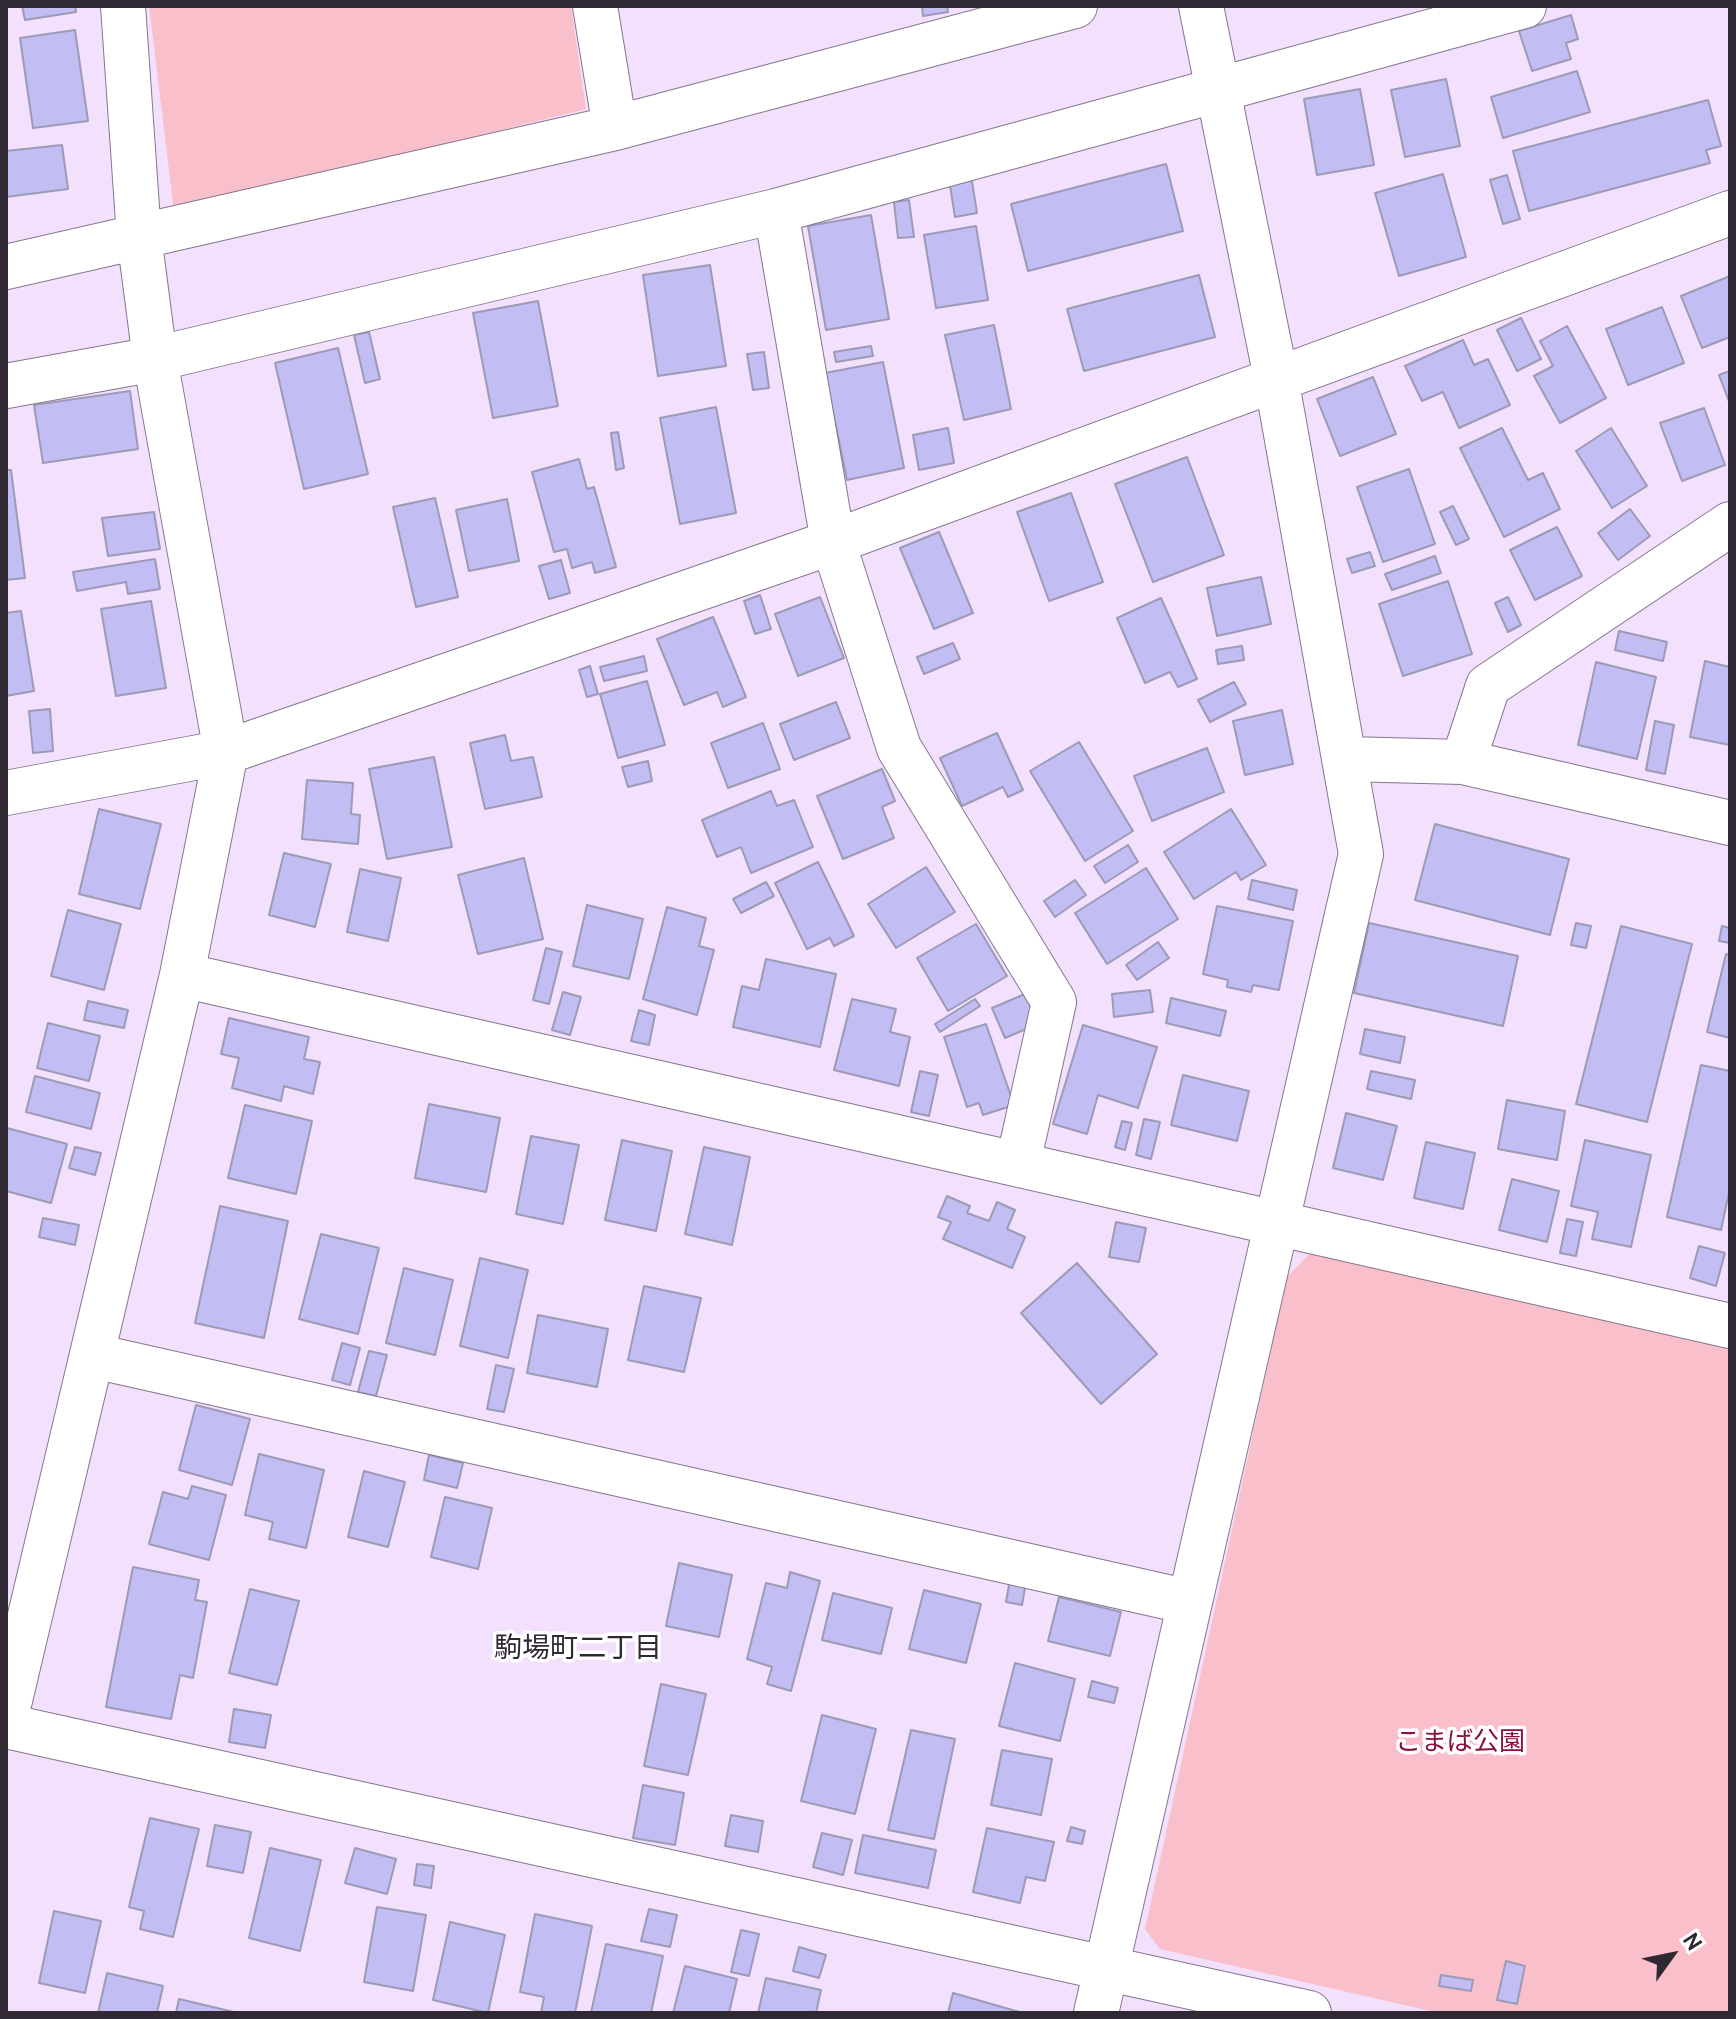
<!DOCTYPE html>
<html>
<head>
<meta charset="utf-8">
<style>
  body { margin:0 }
  #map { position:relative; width:1736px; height:2019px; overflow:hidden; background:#f2e0fc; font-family:Cabin,sans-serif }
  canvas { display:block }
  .frame { position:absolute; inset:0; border:8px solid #302934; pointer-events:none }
  .north { position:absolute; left:1632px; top:1915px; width:80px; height:80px; -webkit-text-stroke:6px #fff; paint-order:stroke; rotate:57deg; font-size:22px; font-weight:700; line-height:32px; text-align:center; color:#302934 }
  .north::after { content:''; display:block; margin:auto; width:28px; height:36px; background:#302934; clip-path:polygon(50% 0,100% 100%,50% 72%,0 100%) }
</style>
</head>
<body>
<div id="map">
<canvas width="1736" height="2019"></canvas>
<div class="frame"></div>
<div class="north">N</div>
</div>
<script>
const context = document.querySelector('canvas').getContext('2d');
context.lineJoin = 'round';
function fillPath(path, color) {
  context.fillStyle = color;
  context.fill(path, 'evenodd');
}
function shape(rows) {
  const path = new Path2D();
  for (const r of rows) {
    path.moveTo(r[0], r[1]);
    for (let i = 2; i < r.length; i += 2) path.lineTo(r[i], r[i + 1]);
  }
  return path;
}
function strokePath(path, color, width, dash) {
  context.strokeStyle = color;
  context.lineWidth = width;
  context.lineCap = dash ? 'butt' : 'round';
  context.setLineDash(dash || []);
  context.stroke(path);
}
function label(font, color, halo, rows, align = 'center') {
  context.font = font + ' Cabin,"Noto Sans JP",sans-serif';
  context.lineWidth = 7;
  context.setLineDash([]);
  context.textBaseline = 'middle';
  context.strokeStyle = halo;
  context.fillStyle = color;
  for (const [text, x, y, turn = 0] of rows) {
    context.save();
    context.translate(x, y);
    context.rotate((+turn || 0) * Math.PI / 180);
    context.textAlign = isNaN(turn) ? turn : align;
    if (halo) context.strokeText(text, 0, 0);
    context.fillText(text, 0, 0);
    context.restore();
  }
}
fillPath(shape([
  [149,6,571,6,586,109,174,211],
  [1310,1253,1730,1347,1730,2013,1439,2013,1160,1949,1145,1929,1287,1277]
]), '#f9c0cc');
const building = shape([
  [22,6,75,6,76,12,25,20,22,6],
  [922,6,947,6,948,12,923,16,922,6],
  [1571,15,1578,39,1566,43,1571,59,1532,71,1519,31,1571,15],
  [75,30,88,121,33,128,20,38,75,30],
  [1577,71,1590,112,1503,138,1491,97,1577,71],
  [1446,79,1460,146,1405,157,1391,90,1446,79],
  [1360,89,1374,165,1317,175,1304,99,1360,89],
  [1708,100,1721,146,1706,150,1710,163,1529,211,1513,151,1708,100],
  [62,145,68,189,6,197,6,151,62,145],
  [1166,164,1183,231,1028,271,1011,204,1166,164],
  [1443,174,1466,257,1399,276,1375,193,1443,174],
  [971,175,977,213,955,217,949,179,971,175],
  [1507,175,1520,219,1503,224,1490,180,1507,175],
  [909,200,914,237,898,238,894,202,909,200],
  [871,215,889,319,826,330,808,226,871,215],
  [976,226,988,300,936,308,924,235,976,226],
  [710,265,726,366,658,376,643,275,710,265],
  [1199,275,1215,337,1084,371,1067,309,1199,275],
  [1730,276,1730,337,1702,348,1681,296,1730,276],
  [538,301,558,406,493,418,473,313,538,301],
  [1662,307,1684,363,1628,385,1606,329,1662,307],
  [1521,318,1541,359,1517,371,1497,330,1521,318],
  [994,325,1011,409,964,420,945,335,994,325],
  [1567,326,1606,398,1560,423,1534,376,1553,366,1540,341,1567,326],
  [369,332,380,379,365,383,354,335,369,332],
  [1463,340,1474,365,1488,359,1510,405,1459,428,1443,392,1422,401,1405,366,1463,340],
  [871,346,873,356,836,362,834,352,871,346],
  [338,348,368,474,304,489,275,363,338,348],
  [764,352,769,388,753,390,747,354,764,352],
  [883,362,904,468,847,480,825,373,883,362],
  [1730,371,1730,404,1719,375,1730,371],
  [1373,377,1396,434,1340,456,1317,399,1373,377],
  [130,391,138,449,43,463,34,405,130,391],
  [716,407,736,513,680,524,660,418,716,407],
  [1704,408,1725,465,1682,481,1660,423,1704,408],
  [948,428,954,463,919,470,913,435,948,428],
  [1502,428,1528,480,1543,473,1560,509,1504,537,1460,448,1502,428],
  [1611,428,1647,486,1612,508,1576,451,1611,428],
  [618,432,624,468,616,470,611,433,618,432],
  [1187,457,1224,555,1153,582,1115,484,1187,457],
  [579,459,587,489,594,487,616,567,595,573,592,562,572,568,567,549,554,552,532,472,579,459],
  [1409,469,1435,544,1383,562,1357,487,1409,469],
  [6,470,11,470,25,578,6,580,6,470],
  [1071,493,1103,582,1049,601,1017,512,1071,493],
  [435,498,458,597,416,607,393,507,435,498],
  [507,499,519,561,469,571,456,510,507,499],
  [1453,506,1469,539,1456,545,1440,512,1453,506],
  [1630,509,1650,536,1618,560,1598,533,1630,509],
  [154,512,160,549,108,556,102,518,154,512],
  [1557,527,1582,576,1535,600,1510,550,1557,527],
  [939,532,973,613,934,629,900,548,939,532],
  [1370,552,1375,566,1352,573,1347,559,1370,552],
  [1435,556,1441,573,1392,590,1385,574,1435,556],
  [155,559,160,589,128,594,126,582,77,591,73,572,155,559],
  [561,560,570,593,549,599,539,566,561,560],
  [1261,577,1271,624,1217,636,1207,588,1261,577],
  [1448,581,1472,654,1403,676,1379,604,1448,581],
  [760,595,771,629,755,634,744,601,760,595],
  [820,597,844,658,798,676,775,614,820,597],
  [1508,597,1521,625,1508,632,1495,603,1508,597],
  [1161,598,1197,679,1178,687,1170,672,1145,683,1117,618,1161,598],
  [151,601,166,688,116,696,101,609,151,601],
  [21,611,34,691,6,696,6,613,21,611],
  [713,617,746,697,723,707,717,692,684,705,657,639,713,617],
  [1619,631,1667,642,1663,661,1615,650,1619,631],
  [953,643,960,659,924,674,917,657,953,643],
  [1242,646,1244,660,1218,664,1216,650,1242,646],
  [644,656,647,671,604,681,600,667,644,656],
  [1705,661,1730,667,1730,745,1690,737,1705,661],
  [1596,662,1656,677,1637,759,1578,745,1596,662],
  [590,666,598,694,587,697,579,670,590,666],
  [647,681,665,745,618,758,600,694,647,681],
  [1234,682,1246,704,1210,722,1198,700,1234,682],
  [836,702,850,738,794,760,780,724,836,702],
  [50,709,53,751,33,753,29,711,50,709],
  [1282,710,1293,764,1245,775,1233,721,1282,710],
  [1655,721,1674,725,1665,774,1646,770,1655,721],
  [763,723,780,769,728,788,711,743,763,723],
  [997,733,1023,790,1008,797,1003,787,962,806,940,758,997,733],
  [505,735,511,761,533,757,542,797,485,809,470,743,505,735],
  [1079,742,1133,831,1085,861,1030,771,1079,742],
  [1207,748,1224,792,1152,821,1134,776,1207,748],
  [434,757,452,847,387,859,369,769,434,757],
  [648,761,652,781,628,787,622,767,648,761],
  [882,769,895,801,882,807,894,838,843,859,817,796,882,769],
  [307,780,353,783,351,814,360,815,358,844,302,839,307,780],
  [771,791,777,806,794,800,813,847,751,873,741,847,717,857,702,820,771,791],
  [99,809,161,824,140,909,79,894,99,809],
  [1231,809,1266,865,1241,880,1236,872,1194,899,1164,852,1231,809],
  [1435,824,1569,859,1550,935,1415,900,1435,824],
  [1128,845,1138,862,1105,883,1094,866,1128,845],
  [284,853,331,864,315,927,269,915,284,853],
  [524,858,543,939,478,954,458,875,524,858],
  [818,862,854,936,834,946,830,938,807,949,775,883,818,862],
  [926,867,955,912,896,948,868,904,926,867],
  [1146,868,1178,919,1107,964,1075,913,1146,868],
  [360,869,401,878,388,941,347,932,360,869],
  [1075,880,1086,895,1055,917,1044,901,1075,880],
  [1252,880,1297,890,1293,910,1248,899,1252,880],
  [766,882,774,896,741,913,733,899,766,882],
  [587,905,643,919,629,979,573,966,587,905],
  [1217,906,1293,921,1279,990,1253,985,1251,992,1227,987,1228,980,1203,974,1217,906],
  [667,907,706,918,699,946,714,950,697,1015,643,999,667,907],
  [68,910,121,924,104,990,51,976,68,910],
  [1369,923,1518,956,1503,1026,1354,993,1369,923],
  [1576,923,1591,926,1586,948,1571,945,1576,923],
  [976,924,1007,976,948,1011,917,958,976,924],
  [1621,926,1692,944,1647,1122,1576,1104,1621,926],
  [1722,926,1730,928,1730,943,1719,941,1722,926],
  [1158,942,1169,958,1137,980,1126,965,1158,942],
  [546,948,562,952,549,1004,533,1000,546,948],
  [1726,954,1730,955,1730,1038,1707,1032,1726,954],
  [766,959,836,974,820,1047,733,1027,742,986,759,990,766,959],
  [1150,990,1153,1012,1114,1017,1112,994,1150,990],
  [563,992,581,997,570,1035,552,1030,563,992],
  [1025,994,1038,1024,1005,1038,992,1008,1025,994],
  [1171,998,1226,1011,1220,1036,1166,1023,1171,998],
  [852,999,896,1009,890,1032,910,1037,899,1086,834,1070,852,999],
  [975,999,980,1006,940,1032,935,1024,975,999],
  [88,1001,128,1010,124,1028,84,1020,88,1001],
  [639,1010,655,1015,649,1045,631,1041,639,1010],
  [229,1018,309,1037,304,1059,320,1062,313,1094,284,1086,281,1101,232,1088,239,1058,221,1054,229,1018],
  [48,1023,100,1036,89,1081,37,1068,48,1023],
  [986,1024,1014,1105,983,1115,979,1103,967,1107,944,1037,986,1024],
  [1083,1025,1157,1047,1138,1108,1098,1095,1087,1134,1053,1124,1083,1025],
  [1365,1029,1405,1037,1400,1063,1360,1054,1365,1029],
  [1701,1065,1730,1071,1730,1188,1721,1230,1667,1217,1701,1065],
  [920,1071,938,1075,929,1116,911,1112,920,1071],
  [1371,1071,1415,1080,1411,1099,1367,1089,1371,1071],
  [1183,1075,1249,1091,1237,1141,1171,1125,1183,1075],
  [35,1076,100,1093,91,1129,26,1112,35,1076],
  [1507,1100,1565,1111,1557,1160,1498,1149,1507,1100],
  [429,1104,500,1118,486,1192,415,1178,429,1104],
  [245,1105,312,1121,296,1194,228,1178,245,1105],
  [1346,1113,1397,1126,1383,1180,1333,1168,1346,1113],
  [1144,1119,1160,1122,1151,1159,1136,1155,1144,1119],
  [1122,1121,1132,1123,1125,1150,1115,1147,1122,1121],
  [7,1128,67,1144,51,1203,6,1191,7,1128],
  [531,1136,579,1145,563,1224,516,1214,531,1136],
  [622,1140,672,1151,656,1231,605,1220,622,1140],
  [1585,1140,1651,1155,1631,1247,1592,1239,1598,1212,1571,1206,1585,1140],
  [1426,1142,1475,1153,1463,1209,1414,1198,1426,1142],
  [75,1147,101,1153,95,1175,69,1168,75,1147],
  [704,1147,750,1157,732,1245,685,1234,704,1147],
  [1512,1179,1559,1191,1547,1242,1499,1230,1512,1179],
  [947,1196,970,1206,967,1213,989,1221,997,1202,1015,1210,1007,1229,1025,1237,1012,1268,943,1239,951,1222,938,1217,947,1196],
  [220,1206,288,1221,264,1338,195,1323,220,1206],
  [43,1218,79,1225,75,1245,39,1237,43,1218],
  [1567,1219,1583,1222,1576,1256,1560,1253,1567,1219],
  [1116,1222,1146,1228,1139,1262,1109,1257,1116,1222],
  [321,1234,379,1248,358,1334,299,1319,321,1234],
  [1699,1246,1725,1253,1716,1286,1690,1278,1699,1246],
  [480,1258,528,1270,508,1358,460,1346,480,1258],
  [1077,1263,1157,1354,1101,1404,1021,1313,1077,1263],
  [404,1268,453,1280,435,1355,386,1343,404,1268],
  [644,1286,701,1298,684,1372,628,1360,644,1286],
  [538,1315,608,1329,597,1387,527,1373,538,1315],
  [342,1343,360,1348,350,1385,332,1380,342,1343],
  [369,1351,387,1355,376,1396,358,1392,369,1351],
  [496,1365,514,1369,504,1412,487,1409,496,1365],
  [196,1405,250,1419,232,1485,179,1470,196,1405],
  [259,1454,324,1470,306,1548,269,1539,273,1522,245,1515,259,1454],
  [429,1455,463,1463,457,1488,424,1480,429,1455],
  [364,1471,405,1482,388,1547,348,1537,364,1471],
  [192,1486,226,1495,209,1560,149,1544,163,1492,188,1499,192,1486],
  [445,1497,492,1508,478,1569,431,1557,445,1497],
  [679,1563,732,1575,719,1637,666,1626,679,1563],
  [133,1567,199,1580,195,1600,207,1602,193,1678,180,1675,171,1719,106,1707,133,1567],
  [790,1572,820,1581,791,1691,767,1684,772,1667,747,1659,766,1583,787,1588,790,1572],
  [1010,1579,1026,1582,1022,1605,1006,1602,1010,1579],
  [250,1589,299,1601,277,1685,229,1673,250,1589],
  [924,1590,981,1604,966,1663,909,1649,924,1590],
  [833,1593,892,1608,881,1654,822,1640,833,1593],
  [1059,1597,1121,1612,1110,1656,1048,1641,1059,1597],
  [1015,1663,1075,1679,1060,1741,999,1726,1015,1663],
  [1092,1681,1118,1688,1114,1703,1088,1697,1092,1681],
  [661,1684,706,1694,688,1775,644,1766,661,1684],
  [234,1709,271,1715,265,1748,229,1742,234,1709],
  [822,1715,876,1729,855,1814,801,1801,822,1715],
  [911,1730,955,1739,934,1839,888,1830,911,1730],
  [1002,1750,1052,1759,1041,1815,991,1805,1002,1750],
  [643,1785,684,1793,675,1845,633,1838,643,1785],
  [731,1815,763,1821,758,1852,725,1846,731,1815],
  [150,1818,199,1829,173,1937,140,1929,144,1911,129,1907,150,1818],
  [215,1825,251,1832,243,1873,207,1866,215,1825],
  [1071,1827,1085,1831,1082,1844,1067,1841,1071,1827],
  [987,1828,1054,1842,1045,1881,1026,1877,1020,1903,973,1892,987,1828],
  [822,1833,852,1840,843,1875,813,1867,822,1833],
  [863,1835,936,1850,928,1888,855,1873,863,1835],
  [270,1848,321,1860,300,1951,249,1938,270,1848],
  [355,1848,396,1859,387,1894,345,1883,355,1848],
  [417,1864,434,1866,431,1888,414,1885,417,1864],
  [377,1907,426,1915,413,1991,364,1982,377,1907],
  [649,1909,677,1915,670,1947,641,1941,649,1909],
  [54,1911,101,1921,85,1993,39,1983,54,1911],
  [535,1914,592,1926,575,2013,541,2013,544,1997,520,1992,535,1914],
  [450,1922,505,1935,488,2013,433,2000,450,1922],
  [741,1930,759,1934,749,1976,731,1972,741,1930],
  [606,1944,663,1956,651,2013,591,2013,606,1944],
  [799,1947,826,1955,819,1978,793,1971,799,1947],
  [1506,1961,1525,1966,1517,2004,1497,2000,1506,1961],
  [685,1966,737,1979,729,2013,673,2013,685,1966],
  [107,1973,163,1986,157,2013,98,2013,107,1973],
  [1441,1975,1473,1980,1471,1991,1439,1986,1441,1975],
  [766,1978,821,1990,816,2013,758,2013,766,1978],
  [953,1993,1023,2013,948,2013,953,1993],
  [179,1999,238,2013,176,2013,179,1999]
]);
fillPath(building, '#c2bef3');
strokePath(building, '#9c9ab7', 2);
const minor = shape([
  [595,6,615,128],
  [776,211,833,542,899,748,1054,1002,1018,1163],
  [6,267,615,128,1075,6],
  [6,386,155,359,776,211,1524,6],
  [1345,759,1463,762,1730,823],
  [1463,762,1488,686,1730,524],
  [6,793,226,752,833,542,1730,213],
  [182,975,1730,1326],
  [94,1356,1189,1602],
  [6,1717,182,975,226,752,155,359,139,236,123,6],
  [6,1726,1309,2013],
  [1096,2013,1361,854,1276,378,1201,6]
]);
strokePath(minor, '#86768f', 46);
strokePath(minor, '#fff', 44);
label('26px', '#891141', '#fff', [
  ["こまば公園",1460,1742]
]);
label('28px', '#302934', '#fff', [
  ["駒場町二丁目",578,1649]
]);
</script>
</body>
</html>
